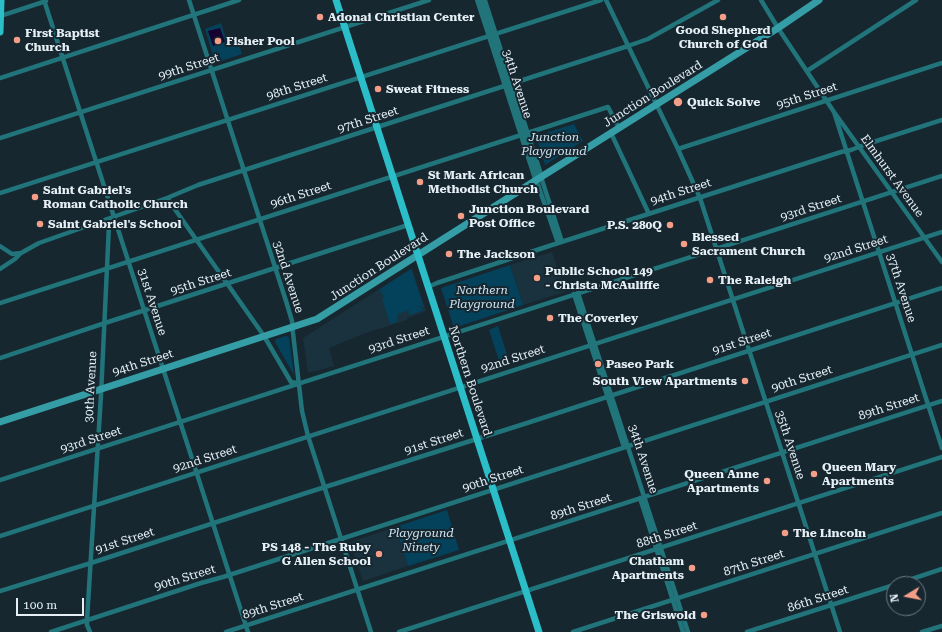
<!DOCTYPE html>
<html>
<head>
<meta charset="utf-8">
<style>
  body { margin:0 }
  #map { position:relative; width:942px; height:632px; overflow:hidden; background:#172730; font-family:"Roboto Serif",serif }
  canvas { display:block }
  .north { position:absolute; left:886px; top:576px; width:40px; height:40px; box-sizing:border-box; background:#172730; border:1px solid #69777f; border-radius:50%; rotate:260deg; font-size:11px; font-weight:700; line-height:16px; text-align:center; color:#e5eff5 }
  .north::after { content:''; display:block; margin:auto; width:14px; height:18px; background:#f49e88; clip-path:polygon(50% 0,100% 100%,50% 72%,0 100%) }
  .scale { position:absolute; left:16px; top:598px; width:68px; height:18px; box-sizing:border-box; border:2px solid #e5eff5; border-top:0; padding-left:5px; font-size:12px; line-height:14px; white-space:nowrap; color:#e5eff5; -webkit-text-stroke:3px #172730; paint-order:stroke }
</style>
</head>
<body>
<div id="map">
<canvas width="942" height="632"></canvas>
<div class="north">N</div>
<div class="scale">100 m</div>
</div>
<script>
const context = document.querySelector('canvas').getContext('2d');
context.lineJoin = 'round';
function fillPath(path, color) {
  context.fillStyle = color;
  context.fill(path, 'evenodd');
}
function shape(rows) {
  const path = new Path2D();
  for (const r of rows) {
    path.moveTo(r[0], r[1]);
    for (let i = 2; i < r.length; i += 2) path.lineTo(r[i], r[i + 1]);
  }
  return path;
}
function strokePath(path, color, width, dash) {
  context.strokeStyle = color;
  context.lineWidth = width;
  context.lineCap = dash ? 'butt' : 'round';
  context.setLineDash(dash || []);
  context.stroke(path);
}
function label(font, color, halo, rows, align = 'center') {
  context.font = font + ' "Roboto Serif",serif';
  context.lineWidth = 4;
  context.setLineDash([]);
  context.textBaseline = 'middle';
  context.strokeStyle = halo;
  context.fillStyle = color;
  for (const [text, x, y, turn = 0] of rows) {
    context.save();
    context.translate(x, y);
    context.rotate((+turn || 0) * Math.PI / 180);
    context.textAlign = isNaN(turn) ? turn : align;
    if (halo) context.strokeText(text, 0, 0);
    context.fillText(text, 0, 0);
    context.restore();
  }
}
fillPath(shape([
  [552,252,565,292,523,305,510,265],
  [412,268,426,311,407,318,407,320,366,333,329,348,334,366,308,373,303,338],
  [395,527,408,566,363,581,350,542]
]), '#1a313e');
fillPath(shape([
  [221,23,227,42,237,39,242,54,221,61,219,54,213,56,205,29],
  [574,124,583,141,545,165,536,136],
  [510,265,523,305,454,328,441,288],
  [411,269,424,307,420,306,417,307,420,307,424,310,410,315,408,312,410,310,398,314,397,322,390,324,382,298,384,297,384,295,382,295,380,289],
  [498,326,510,364,501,367,489,330],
  [286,336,289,337,294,375,275,342,276,339],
  [447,510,459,550,408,566,395,527]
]), '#04415b');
fillPath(shape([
  [220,28,225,42,213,46,208,31]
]), '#170131');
strokePath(shape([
  [44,0,248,632],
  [189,0,286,301,292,321,293,333,302,411,308,436,371,632],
  [606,0,678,149,700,198,840,632],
  [761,0,778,28,834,112,942,262],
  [0,16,46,1],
  [807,71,916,0],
  [0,78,239,0],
  [834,112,942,448],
  [611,133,649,214],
  [0,138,429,0],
  [678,149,942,63],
  [541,177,562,242],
  [536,179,558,243],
  [0,193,601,0],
  [167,198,264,336,291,382,297,383],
  [0,246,12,254,21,253],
  [0,269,15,259,21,253,39,243,167,198,198,185,628,46,648,39,718,0],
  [428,287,437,283,552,245,841,152,851,150,864,145,942,120],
  [578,293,688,632],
  [574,294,624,447],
  [0,303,608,107,619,128],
  [0,358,105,323,408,225],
  [0,480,942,176],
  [640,498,683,632],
  [0,536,942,232],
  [897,584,942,569],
  [0,591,91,563,303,494,524,424,942,288],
  [51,632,201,583,223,577,942,345],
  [90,632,87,625,87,620,101,395,109,225,114,217],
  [226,632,942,401],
  [399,632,942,457],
  [573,632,942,513],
  [747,632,894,585],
  [922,632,942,626]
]), '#20747a', 4.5);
strokePath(shape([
  [478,0,536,179],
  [484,0,541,177]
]), '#20747a', 6);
strokePath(shape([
  [0,422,317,319,541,177,778,28,819,0]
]), '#359da5', 7);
strokePath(shape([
  [336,0,539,632],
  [0,32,1,0]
]), '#2bbec9', 7);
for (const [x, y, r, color] of [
  [320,17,4,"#f49e88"],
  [723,17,4,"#f49e88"],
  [17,40,4,"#f49e88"],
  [218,41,4,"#f49e88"],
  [378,89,4,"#f49e88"],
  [678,102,5,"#f49e88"],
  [420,182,4,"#f49e88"],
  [35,197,4,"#f49e88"],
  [461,216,4,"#f49e88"],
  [40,224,4,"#f49e88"],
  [670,225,4,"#f49e88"],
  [684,244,4,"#f49e88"],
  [449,254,4,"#f49e88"],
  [537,278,4,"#f49e88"],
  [710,280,4,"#f49e88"],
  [550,318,4,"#f49e88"],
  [598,364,4,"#f49e88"],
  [745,381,4,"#f49e88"],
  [814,474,4,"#f49e88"],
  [767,481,4,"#f49e88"],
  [785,533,4,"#f49e88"],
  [379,554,4,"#f49e88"],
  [692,568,4,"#f49e88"],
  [704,615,4,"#f49e88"]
]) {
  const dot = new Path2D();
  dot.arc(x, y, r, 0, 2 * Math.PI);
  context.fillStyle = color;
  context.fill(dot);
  strokePath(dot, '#172730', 1.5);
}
label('bold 12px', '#e5eff5', '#172730', [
  ["Adonai Christian Center",328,17],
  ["Good Shepherd",723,30,"center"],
  ["Church of God",723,44,"center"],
  ["First Baptist",25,33],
  ["Church",25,47],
  ["Fisher Pool",226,41],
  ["Sweat Fitness",386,89],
  ["Quick Solve",687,102],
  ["St Mark African",428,175],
  ["Methodist Church",428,189],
  ["Saint Gabriel's",43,190],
  ["Roman Catholic Church",43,204],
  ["Junction Boulevard",469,209],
  ["Post Office",469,223],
  ["Saint Gabriel's School",48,224],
  ["P.S. 280Q",662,225,"right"],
  ["Blessed",692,237],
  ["Sacrament Church",692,251],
  ["The Jackson",457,254],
  ["Public School 149",545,271],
  ["- Christa McAuliffe",545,285],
  ["The Raleigh",718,280],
  ["The Coverley",558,318],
  ["Paseo Park",606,364],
  ["South View Apartments",737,381,"right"],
  ["Queen Mary",822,467],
  ["Apartments",822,481],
  ["Queen Anne",759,474,"right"],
  ["Apartments",759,488,"right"],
  ["The Lincoln",793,533],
  ["PS 148 - The Ruby",371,547,"right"],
  ["G Allen School",371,561,"right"],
  ["Chatham",684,561,"right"],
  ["Apartments",684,575,"right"],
  ["The Griswold",696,615,"right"]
], 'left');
label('12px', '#e5eff5', '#172730', [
  ["99th Street",189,67,-18],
  ["34th Avenue",517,84,72],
  ["98th Street",297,87,-18],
  ["Junction Boulevard",653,94,-32],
  ["95th Street",807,96,-18],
  ["97th Street",368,120,-18],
  ["Elmhurst Avenue",892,176,54],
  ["94th Street",681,192,-18],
  ["96th Street",301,195,-18],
  ["93rd Street",811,208,-18],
  ["92nd Street",856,249,-18],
  ["Junction Boulevard",379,267,-33],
  ["32nd Avenue",288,277,72],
  ["95th Street",201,282,-18],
  ["37th Avenue",901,288,72],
  ["31st Avenue",152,302,72],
  ["93rd Street",399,340,-18],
  ["91st Street",742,342,-18],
  ["92nd Street",513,359,-18],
  ["94th Street",143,363,-18],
  ["90th Street",802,379,-18],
  ["Northern Boulevard",470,381,72],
  ["30th Avenue",91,387,-87],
  ["89th Street",889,407,-18],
  ["93rd Street",91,440,-18],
  ["91st Street",434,442,-18],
  ["35th Avenue",790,445,72],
  ["92nd Street",205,459,-18],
  ["34th Avenue",643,459,72],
  ["90th Street",493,479,-18],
  ["89th Street",581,507,-18],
  ["88th Street",667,535,-18],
  ["91st Street",125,541,-18],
  ["87th Street",754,563,-18],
  ["90th Street",185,578,-17],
  ["86th Street",818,599,-18],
  ["89th Street",273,606,-18]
]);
label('italic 12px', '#cfe4f1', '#172730', [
  ["Junction",554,137],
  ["Playground",554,151],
  ["Northern",482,290],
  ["Playground",482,304],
  ["Playground",421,533],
  ["Ninety",421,547]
]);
</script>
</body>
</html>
